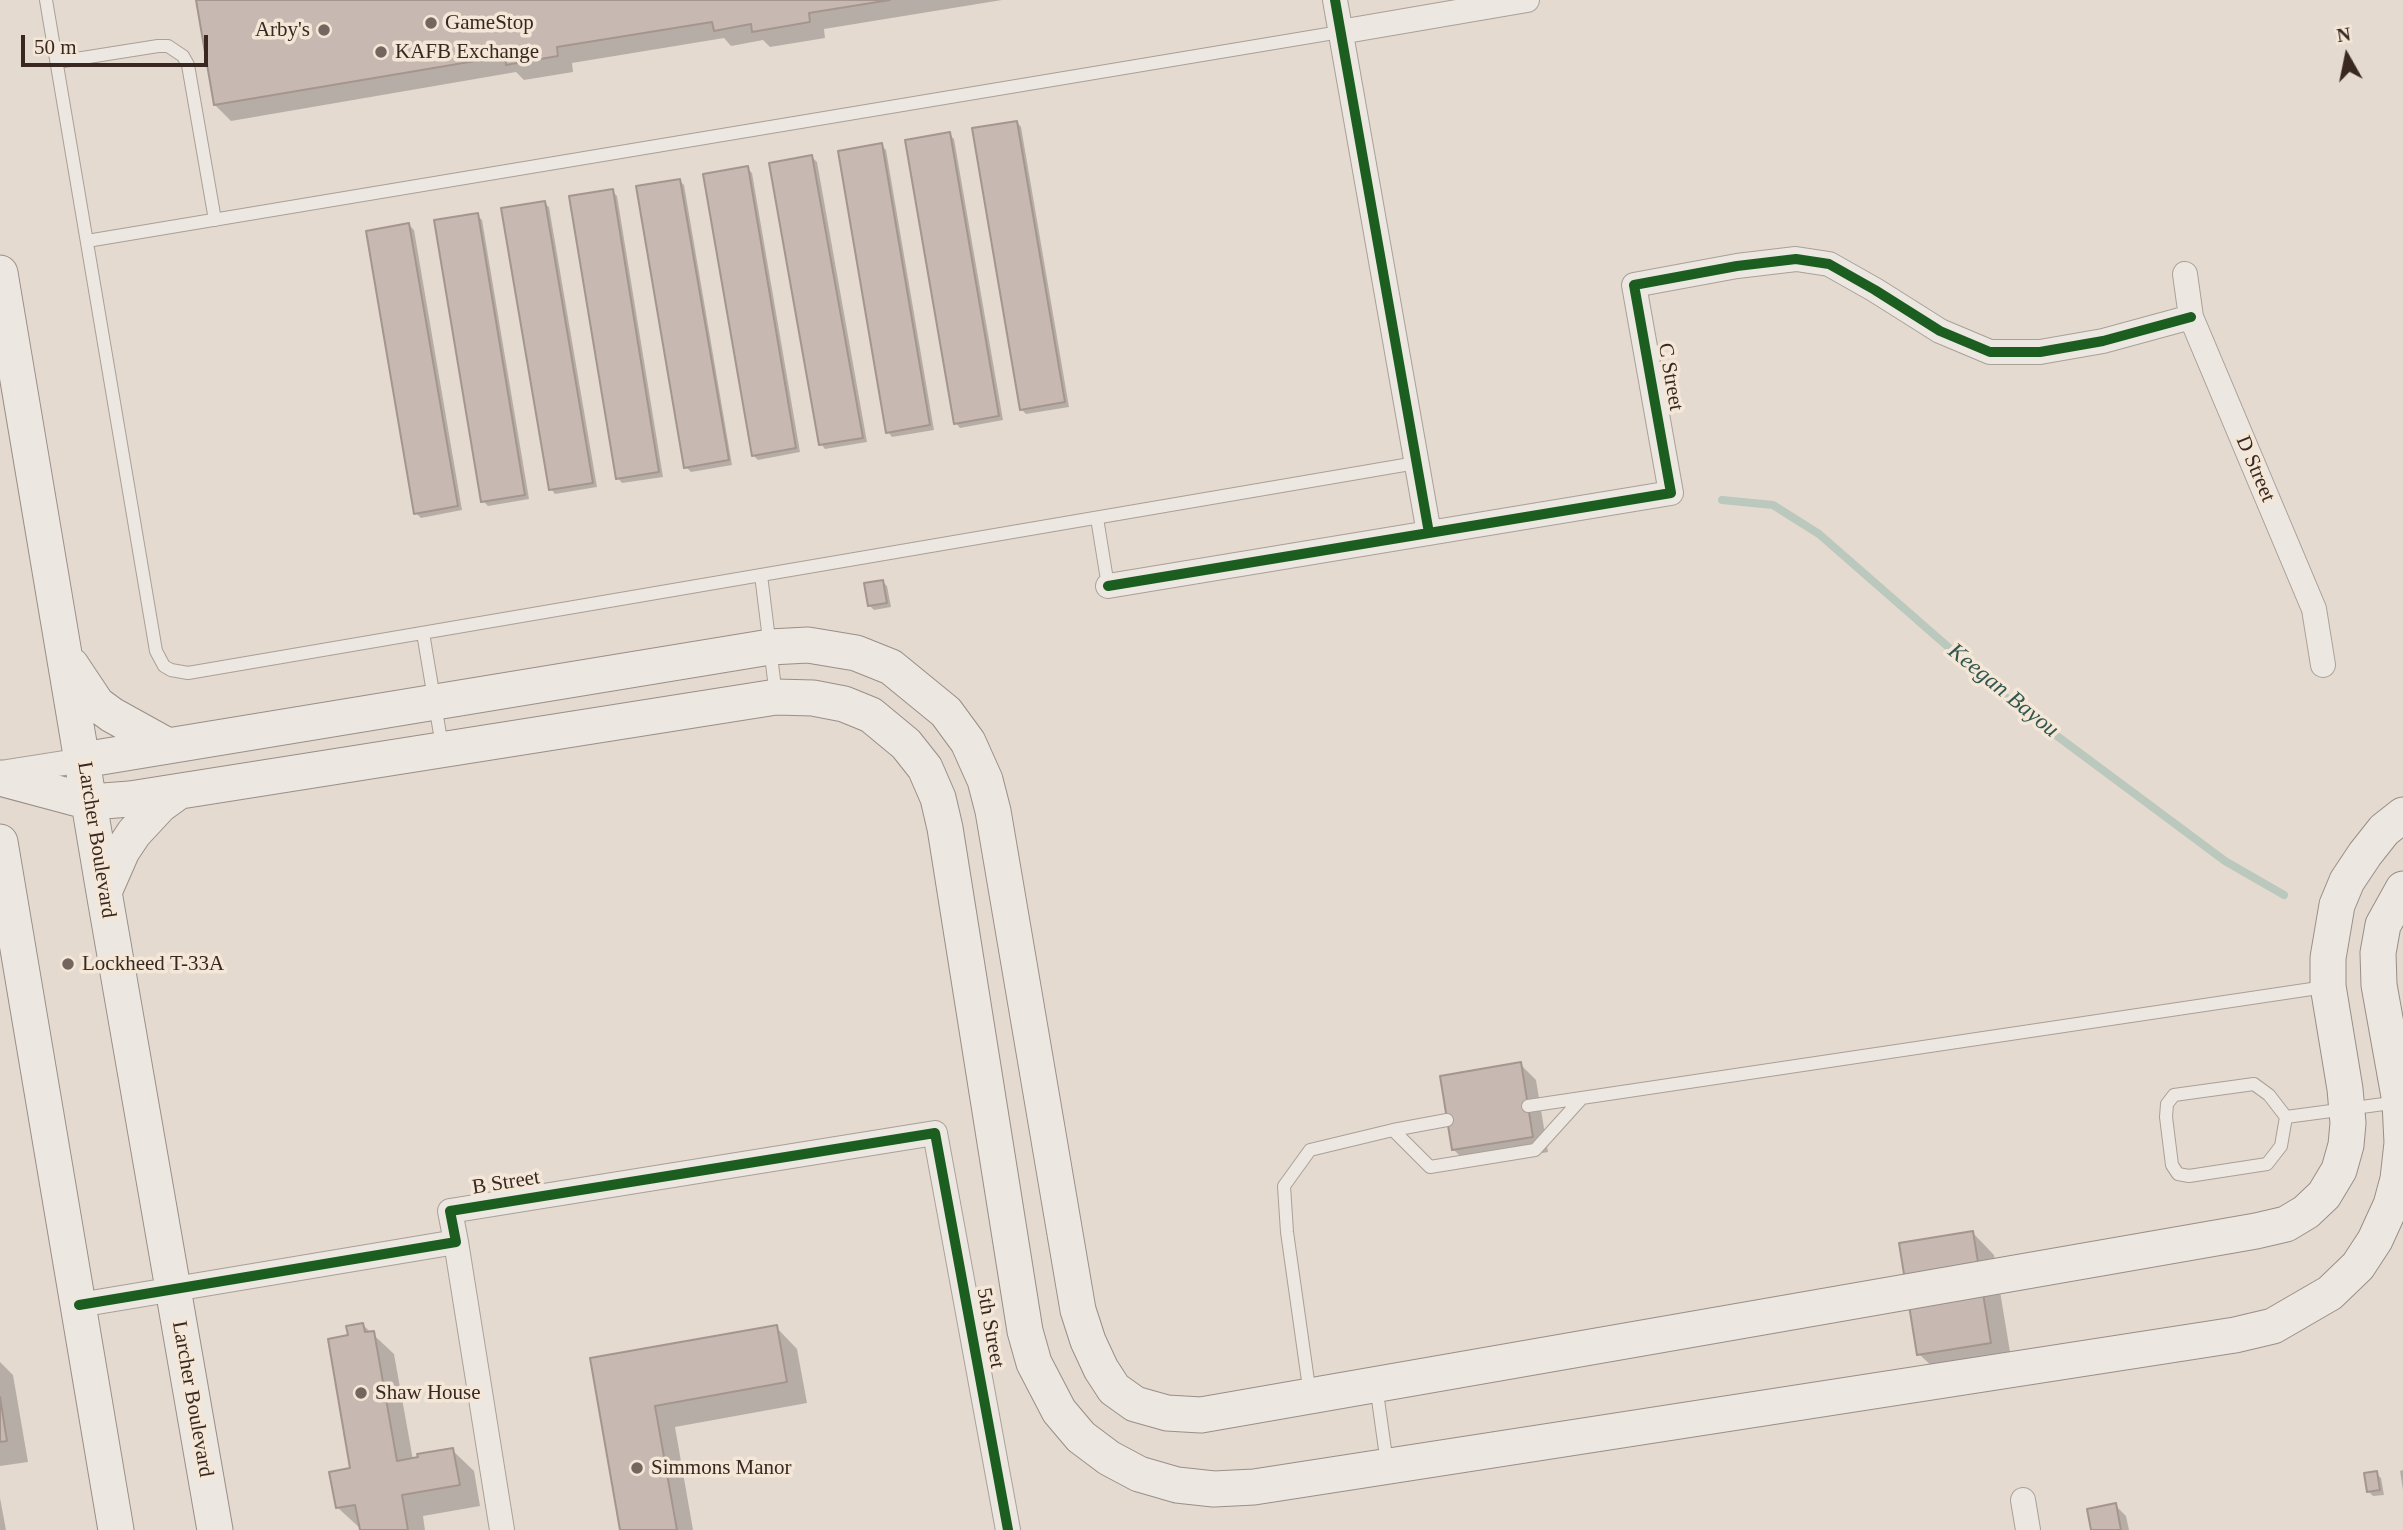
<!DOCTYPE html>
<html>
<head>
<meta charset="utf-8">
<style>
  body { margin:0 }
  #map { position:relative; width:2403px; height:1530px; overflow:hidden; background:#e4dad0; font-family:Georgia,serif }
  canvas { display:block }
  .north { position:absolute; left:2312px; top:21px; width:70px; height:70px; -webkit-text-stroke:5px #f4e7d7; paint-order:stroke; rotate:351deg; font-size:19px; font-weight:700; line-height:28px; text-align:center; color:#382821 }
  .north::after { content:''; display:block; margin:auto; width:24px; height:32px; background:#382821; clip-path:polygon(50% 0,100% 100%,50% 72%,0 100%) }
  .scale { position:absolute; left:21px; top:35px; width:187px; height:32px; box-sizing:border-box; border:4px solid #382821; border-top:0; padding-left:9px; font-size:21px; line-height:24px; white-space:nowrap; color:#382821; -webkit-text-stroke:5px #f4e7d7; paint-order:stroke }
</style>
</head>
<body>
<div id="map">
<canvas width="2403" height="1530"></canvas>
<div class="north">N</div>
<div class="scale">50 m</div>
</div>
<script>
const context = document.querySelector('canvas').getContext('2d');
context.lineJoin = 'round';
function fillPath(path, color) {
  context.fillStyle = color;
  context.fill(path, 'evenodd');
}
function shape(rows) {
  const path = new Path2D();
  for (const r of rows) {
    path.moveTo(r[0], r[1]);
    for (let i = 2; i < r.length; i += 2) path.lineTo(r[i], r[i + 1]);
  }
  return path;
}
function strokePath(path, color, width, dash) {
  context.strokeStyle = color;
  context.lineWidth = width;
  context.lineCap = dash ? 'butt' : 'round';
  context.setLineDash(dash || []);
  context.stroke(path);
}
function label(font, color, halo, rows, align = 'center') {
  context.font = font + ' Georgia,serif';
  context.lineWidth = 7;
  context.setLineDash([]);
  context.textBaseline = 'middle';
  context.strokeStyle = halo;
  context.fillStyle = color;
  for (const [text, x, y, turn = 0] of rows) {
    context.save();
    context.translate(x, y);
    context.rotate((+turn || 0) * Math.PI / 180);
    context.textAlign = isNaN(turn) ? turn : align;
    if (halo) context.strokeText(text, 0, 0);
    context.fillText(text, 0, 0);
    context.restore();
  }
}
fillPath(shape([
  [198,0,1002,0,824,29,825,38,770,47,763,40,731,46,724,38,572,63,573,72,524,80,516,72,231,121,215,105],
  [1017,122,1021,127,1069,407,1026,414,1021,409],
  [949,134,954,139,1003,420,960,428,956,423],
  [881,145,886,150,934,430,892,437,888,432],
  [812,157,817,162,867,442,825,449,821,444],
  [747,168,752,173,800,452,758,460,753,455],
  [679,180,684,185,732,465,691,472,686,467],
  [612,191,617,196,663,477,622,483,618,478],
  [544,203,549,207,597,487,555,494,551,489],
  [477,215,482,220,529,499,488,506,483,501],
  [409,225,414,230,462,510,421,518,416,513],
  [882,581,887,586,891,607,874,610,869,605],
  [1520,1064,1536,1080,1548,1152,1470,1166,1454,1150],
  [1973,1233,1994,1255,2012,1364,1941,1375,1919,1354],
  [363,1325,394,1354,413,1460,452,1450,474,1471,480,1506,423,1516,425,1530,362,1530,337,1507,352,1470,350,1336],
  [776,1327,797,1349,807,1403,675,1427,693,1530,622,1530,592,1360],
  [0,1362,13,1375,28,1462,0,1466],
  [2403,1470,2403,1490,2400,1471],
  [2376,1473,2381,1478,2384,1495,2373,1496,2369,1492],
  [0,1498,6,1530,0,1530],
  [2115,1505,2126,1516,2129,1530,2092,1530]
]), '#0003');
strokePath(shape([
  [1722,500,1773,505,1819,534,2010,701,2225,861,2284,895]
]), '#bac8bd', 8);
const building = shape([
  [196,0,890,0,809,13,810,22,752,32,751,24,714,31,712,22,557,47,558,56,506,65,505,56,214,105,196,0],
  [1017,121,1065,402,1020,410,972,128,1017,121],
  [950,132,999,416,954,424,905,140,950,132],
  [882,143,930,425,886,433,838,151,882,143],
  [812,155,863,438,819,445,769,163,812,155],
  [748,166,796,448,752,456,703,174,748,166],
  [680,179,729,460,684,468,636,186,680,179],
  [613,189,659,472,616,479,569,196,613,189],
  [545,201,593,483,549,490,501,208,545,201],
  [478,213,525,495,481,502,434,220,478,213],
  [409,223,458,506,414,514,366,231,409,223],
  [883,580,887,603,868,606,864,583,883,580],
  [1521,1062,1533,1137,1452,1150,1440,1076,1521,1062],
  [1973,1231,1991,1343,1917,1355,1899,1243,1973,1231],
  [363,1323,365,1332,374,1331,397,1461,418,1457,417,1454,453,1448,460,1485,402,1495,408,1530,360,1530,355,1505,336,1508,329,1472,350,1468,328,1339,348,1335,346,1326,363,1323],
  [777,1325,787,1382,655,1406,677,1530,620,1530,590,1358,777,1325],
  [0,1397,7,1441,0,1442,0,1397],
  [2377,1471,2380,1490,2367,1492,2364,1473,2377,1471],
  [2116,1503,2121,1530,2091,1530,2087,1509,2116,1503]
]);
fillPath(building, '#c7b8b1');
strokePath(building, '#a4968f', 2);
const lane = shape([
  [46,0,156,651,164,666,171,670,188,673,1416,463],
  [57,62,158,46,168,46,183,56,188,65,215,220],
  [87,241,1340,32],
  [1097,518,1108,586],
  [761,575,776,696],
  [423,633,442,746],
  [1528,1106,2325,987],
  [2286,1117,2281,1146,2267,1164,2189,1176,2178,1174,2172,1165,2166,1117,2167,1104,2174,1095,2254,1084,2269,1095,2286,1117,2399,1102],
  [1393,1130,1430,1167,1535,1150,1582,1098],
  [1376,1385,1387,1464],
  [1310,1395,1287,1232,1284,1186,1310,1150,1393,1130,1447,1120]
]);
const street = shape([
  [1335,0,1429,533],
  [1340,32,1527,0],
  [2185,274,2191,317,2314,609,2323,665],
  [1108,586,1671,493,1634,285,1737,266,1796,259,1829,264,1875,290,1940,331,1990,352,2040,352,2103,341,2191,317],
  [1,773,83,760],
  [456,1242,502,1530],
  [79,1305,456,1242,450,1211,935,1133,1008,1530],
  [2023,1500,2028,1530]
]);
const secondary = shape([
  [0,273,104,892,215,1530],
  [71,665,97,704,112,715,168,746],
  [83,760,770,647,808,645,856,653,891,667,946,712,968,742,985,780,993,811,1078,1310,1088,1341,1101,1369,1114,1389,1135,1404,1167,1413,1201,1415,2256,1231,2286,1224,2306,1212,2324,1195,2339,1170,2346,1145,2348,1123,2345,1089,2328,986,2328,958,2337,905,2347,881,2365,854,2384,830,2403,815],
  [0,778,90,802,130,799,776,697,813,698,844,704,871,715,906,744,925,768,938,798,945,828,1025,1331,1034,1363,1059,1411,1081,1437,1109,1458,1139,1474,1177,1485,1214,1489,1254,1487,2235,1335,2273,1326,2330,1293,2358,1266,2375,1240,2391,1205,2398,1179,2402,1143,2400,1102,2379,985,2378,953,2383,925,2403,889],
  [0,842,116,1530],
  [104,892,122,851,134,833,160,805,178,792]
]);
strokePath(lane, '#a9a098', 14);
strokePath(street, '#a9a098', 26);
strokePath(secondary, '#998f88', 37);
strokePath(lane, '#ece7e1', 12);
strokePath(street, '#ece7e1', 24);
strokePath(secondary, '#ece7e1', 35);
strokePath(shape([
  [1335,0,1429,533],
  [1108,586,1671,493,1634,285,1737,266,1796,259,1829,264,1875,290,1940,331,1990,352,2040,352,2103,341,2191,317],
  [79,1305,456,1242,450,1211,935,1133,1008,1530]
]), '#1b5e20', 10);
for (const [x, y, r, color] of [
  [431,23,7,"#74665e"],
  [324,30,7,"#74665e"],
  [381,52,7,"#74665e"],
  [68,964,7,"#74665e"],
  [361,1393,7,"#74665e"],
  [637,1468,7,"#74665e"]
]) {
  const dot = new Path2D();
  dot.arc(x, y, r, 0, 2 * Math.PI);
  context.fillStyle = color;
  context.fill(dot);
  strokePath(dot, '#f4e7d7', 2.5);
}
label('21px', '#382821', '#f4e7d7', [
  ["GameStop",445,23],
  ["Arby's",310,30,"right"],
  ["KAFB Exchange",395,52],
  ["Lockheed T-33A",82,964],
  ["Shaw House",375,1393],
  ["Simmons Manor",651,1468]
], 'left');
label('21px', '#382821', '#f4e7d7', [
  ["C Street",1670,377,80],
  ["D Street",2255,469,67],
  ["Larcher Boulevard",96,840,81],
  ["B Street",506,1183,-9],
  ["5th Street",990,1328,80],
  ["Larcher Boulevard",192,1399,80]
]);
label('italic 23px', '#31564e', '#f4e7d7', [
  ["Keegan Bayou",2003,691,39]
]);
</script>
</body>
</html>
